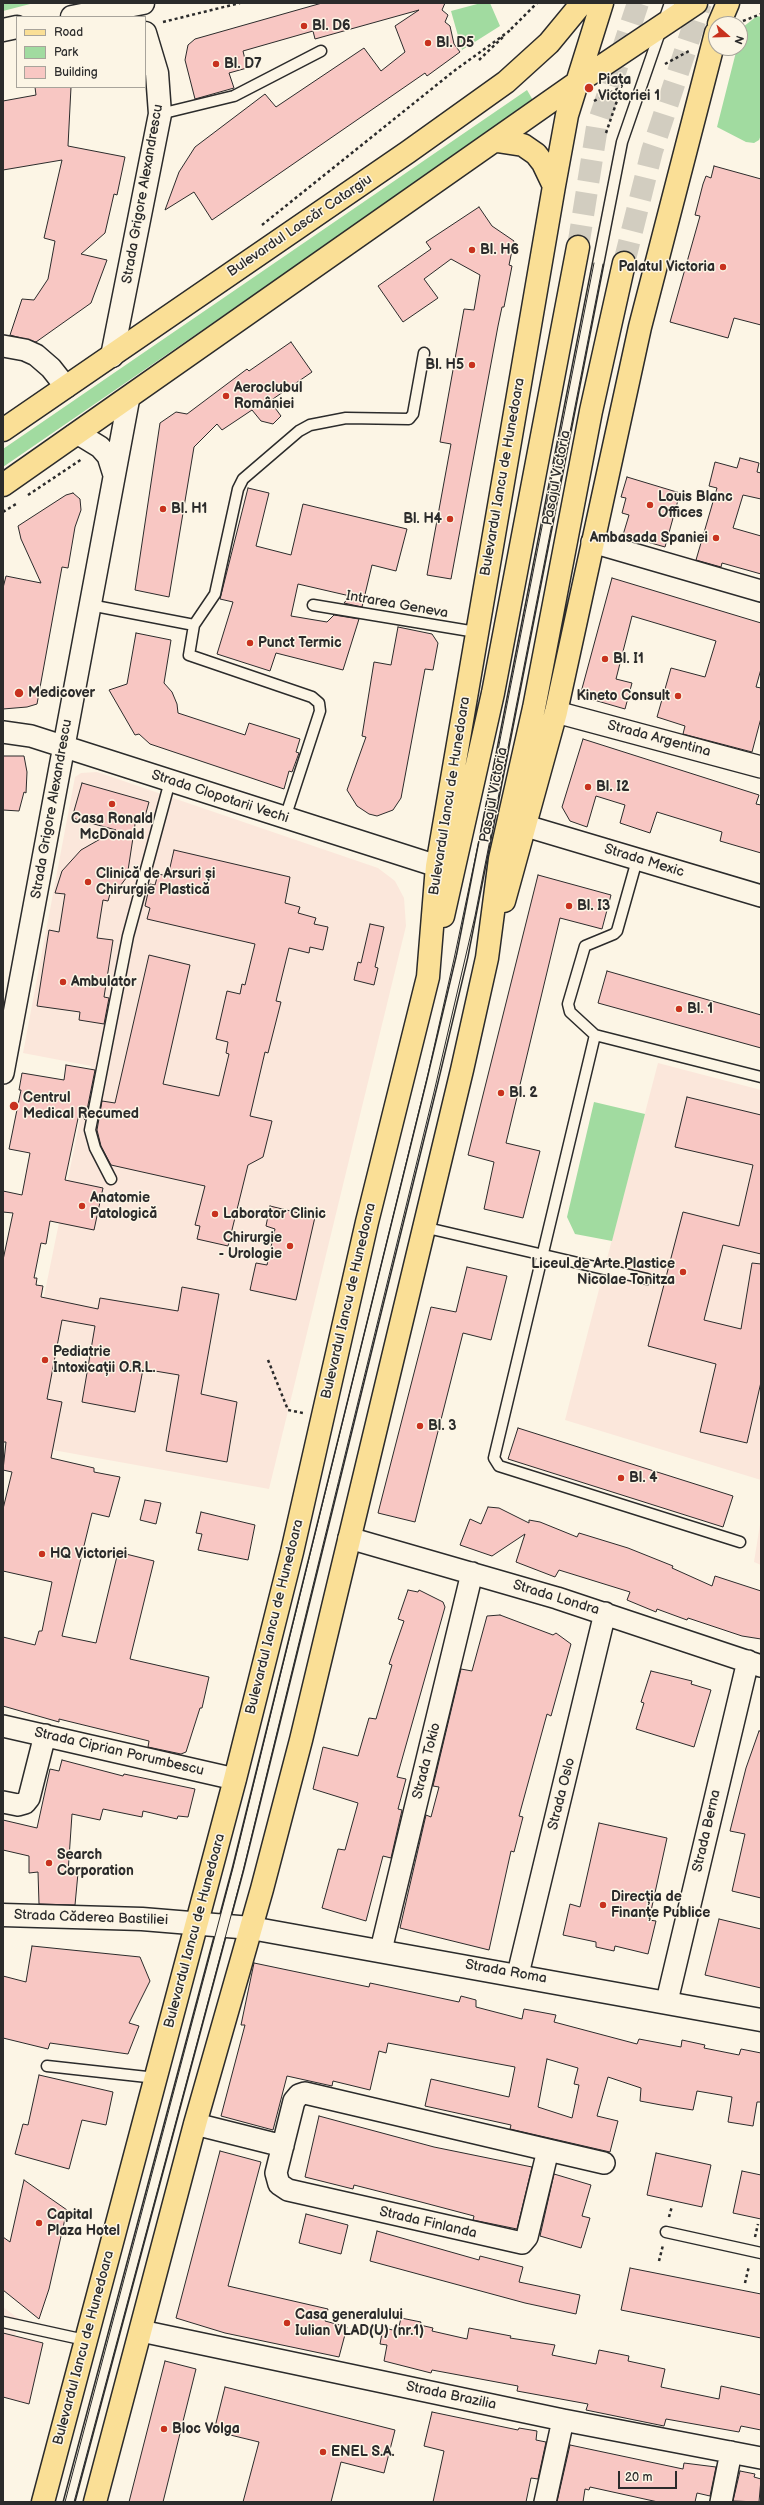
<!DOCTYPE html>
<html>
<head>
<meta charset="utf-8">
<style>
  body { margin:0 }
  #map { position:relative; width:764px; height:2505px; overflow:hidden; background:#fcf5e5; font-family:"Balsamiq Sans",sans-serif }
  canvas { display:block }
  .frame { position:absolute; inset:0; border:4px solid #2b2b2b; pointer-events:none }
  .legend { position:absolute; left:16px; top:16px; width:130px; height:72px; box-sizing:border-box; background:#fcf5e5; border:1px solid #a8a49b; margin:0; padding:5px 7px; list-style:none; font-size:12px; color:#2b2b2b }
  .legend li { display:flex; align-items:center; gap:8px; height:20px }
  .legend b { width:20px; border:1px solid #a8a49b }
  .north { position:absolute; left:708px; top:16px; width:40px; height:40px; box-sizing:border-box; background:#fcf5e5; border:1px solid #a8a49b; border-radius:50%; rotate:110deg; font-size:11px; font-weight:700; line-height:16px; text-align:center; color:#2b2b2b }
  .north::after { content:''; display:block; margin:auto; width:14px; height:18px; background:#c8321e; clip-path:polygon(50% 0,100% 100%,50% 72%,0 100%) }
  .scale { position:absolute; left:618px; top:2471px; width:59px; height:18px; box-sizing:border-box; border:2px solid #2b2b2b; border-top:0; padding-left:5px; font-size:12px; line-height:14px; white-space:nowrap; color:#2b2b2b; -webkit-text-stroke:3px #fcf5e5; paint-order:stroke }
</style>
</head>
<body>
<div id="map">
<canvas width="764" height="2505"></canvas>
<div class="frame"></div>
<ul class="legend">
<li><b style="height:5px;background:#fadf96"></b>Road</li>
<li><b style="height:11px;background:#a1dba0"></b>Park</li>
<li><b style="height:11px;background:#f8c7c3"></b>Building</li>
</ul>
<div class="north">N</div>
<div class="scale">20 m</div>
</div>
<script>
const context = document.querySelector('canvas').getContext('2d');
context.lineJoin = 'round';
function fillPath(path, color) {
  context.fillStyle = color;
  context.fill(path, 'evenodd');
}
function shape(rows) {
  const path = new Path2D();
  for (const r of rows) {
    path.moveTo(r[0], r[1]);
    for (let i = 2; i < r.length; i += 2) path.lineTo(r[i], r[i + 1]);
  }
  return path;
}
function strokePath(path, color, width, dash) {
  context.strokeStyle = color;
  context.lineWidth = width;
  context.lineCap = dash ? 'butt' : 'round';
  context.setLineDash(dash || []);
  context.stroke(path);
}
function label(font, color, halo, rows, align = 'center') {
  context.font = font + ' "Balsamiq Sans",sans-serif';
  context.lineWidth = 3;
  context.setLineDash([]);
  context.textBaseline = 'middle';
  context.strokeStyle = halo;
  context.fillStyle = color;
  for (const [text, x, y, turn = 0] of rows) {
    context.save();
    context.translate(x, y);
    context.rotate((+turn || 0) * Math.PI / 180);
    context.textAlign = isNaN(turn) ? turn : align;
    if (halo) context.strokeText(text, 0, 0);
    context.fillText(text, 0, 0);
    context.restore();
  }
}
fillPath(shape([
  [97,772,378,868,395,881,404,898,406,926,269,1489,14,1443,91,1066,23,1053,75,777,81,773],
  [658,1063,761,1090,761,1480,565,1420],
  [761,1518,761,1565,754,1562],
  [3,2307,19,2319,3,2388]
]), '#fbe7db');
fillPath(shape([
  [3,3,34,3,3,11],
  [481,3,490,3,500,26,462,50,451,11],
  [757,16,761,17,761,135,759,140,754,143,746,142,717,127,737,48,740,48,743,27],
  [527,90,534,102,3,467,3,449],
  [594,1102,645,1114,612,1241,575,1234,567,1217]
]), '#a1dba0');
const building = shape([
  [322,3,445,3,442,10,448,15,445,22,450,26,454,44,460,52,427,76,425,73,212,220,194,192,165,210,179,172,195,147,265,94,276,107,364,48,381,71,405,52,395,26,419,10,315,39,313,31,243,51,247,68,229,73,234,88,195,99,185,60,188,45,195,39,322,3],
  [35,87,71,87,68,146,125,157,117,195,114,194,105,233,81,254,107,260,91,303,36,342,10,335,22,299,34,300,48,279,55,241,44,238,62,160,3,170,3,101,36,95,35,87],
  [714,166,761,179,761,325,734,318,728,338,670,322,700,216,695,215,703,184,706,176,711,178,714,166],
  [479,207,492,226,514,241,509,265,512,266,504,307,502,307,498,326,451,579,427,575,451,444,440,442,464,309,474,310,480,275,451,259,424,279,438,298,403,322,378,286,431,249,426,242,479,207],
  [291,342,312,372,270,401,281,416,273,424,261,421,252,410,222,430,217,424,194,447,169,597,135,590,160,423,176,412,187,414,247,369,249,371,291,342],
  [740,458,759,463,757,472,761,473,761,499,743,495,733,528,761,536,761,574,722,563,721,567,696,560,717,488,709,486,715,462,737,468,740,458],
  [627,477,680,493,665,547,623,535,629,515,622,513,626,498,621,497,627,477],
  [248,488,269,493,256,546,291,555,303,504,407,529,396,571,372,565,362,607,344,603,350,596,298,584,291,616,327,622,334,615,359,619,343,670,276,653,270,671,217,654,233,602,220,599,248,488],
  [73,493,80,499,81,510,75,527,68,568,62,567,37,704,27,707,3,709,3,588,6,576,41,583,21,539,18,526,66,495,73,493],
  [612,578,761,623,761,669,756,687,761,688,761,718,752,752,683,734,685,726,657,717,671,668,705,677,716,641,632,616,616,679,632,683,625,709,580,696,612,578],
  [398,627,432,634,438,643,433,670,425,669,401,798,393,810,377,816,369,814,357,806,347,790,366,737,362,736,374,662,391,665,398,627],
  [136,633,171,640,164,683,172,692,177,704,178,713,245,735,249,723,300,739,296,752,299,753,292,772,289,771,284,789,150,744,139,734,135,735,109,690,127,684,136,633],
  [583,739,759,795,756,804,761,805,761,853,720,841,722,832,657,812,650,833,620,823,625,805,596,796,587,827,570,821,562,807,583,739],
  [3,756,24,756,27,772,26,793,24,792,19,811,3,810,3,756],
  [82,783,149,802,144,820,136,818,127,877,117,890,110,894,108,901,103,900,97,938,113,940,104,997,109,998,104,1024,79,1020,80,1012,37,1006,49,930,59,932,65,894,55,893,62,871,81,850,116,830,72,818,82,783],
  [174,850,290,877,285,903,300,907,298,913,316,918,314,924,328,927,323,950,310,947,309,953,289,948,276,1001,281,1002,268,1053,265,1052,250,1116,272,1121,263,1157,248,1165,228,1246,197,1239,200,1226,195,1225,205,1186,111,1165,101,1146,97,1130,102,1101,115,1103,149,955,190,965,163,1084,219,1096,229,1054,226,1053,228,1042,216,1039,227,991,240,994,242,984,245,985,255,944,147,919,150,908,145,906,150,884,155,885,158,874,168,876,174,850],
  [538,875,611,895,602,929,560,918,506,1143,540,1151,523,1218,484,1209,494,1162,468,1155,538,875],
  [370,924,384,927,375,967,378,968,374,985,354,980,358,962,361,963,370,924],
  [607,971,761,1015,761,1048,598,1003,607,971],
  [66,1065,95,1070,85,1120,80,1109,65,1180,103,1188,94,1230,50,1221,46,1244,41,1243,34,1278,37,1278,36,1285,43,1286,41,1297,98,1309,100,1298,178,1311,182,1287,219,1294,201,1394,237,1402,227,1462,166,1451,179,1375,143,1369,135,1412,82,1402,95,1326,62,1320,47,1399,62,1402,51,1458,94,1468,94,1472,120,1477,109,1517,92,1513,62,1636,96,1643,118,1552,154,1561,130,1659,209,1677,202,1708,200,1708,186,1752,181,1754,148,1747,149,1741,59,1719,59,1722,3,1706,3,1637,35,1645,39,1631,42,1631,52,1582,3,1571,3,1509,12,1472,3,1470,6,1442,3,1442,3,1260,13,1213,3,1212,3,1191,22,1195,30,1153,9,1149,21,1090,19,1090,22,1073,64,1080,66,1065],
  [687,1097,761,1115,761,1254,723,1245,704,1320,741,1329,752,1263,761,1264,761,1382,747,1443,700,1432,716,1364,648,1346,683,1212,739,1226,753,1165,675,1147,687,1097],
  [270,1206,315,1217,296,1300,250,1290,256,1263,267,1265,275,1229,266,1226,270,1206],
  [467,1267,507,1276,491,1340,463,1333,415,1522,378,1513,431,1307,456,1312,467,1267],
  [518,1428,733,1496,723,1527,508,1459,518,1428],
  [145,1500,161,1503,156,1524,140,1520,145,1500],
  [488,1507,499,1508,529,1523,529,1520,540,1522,577,1537,579,1533,628,1548,673,1566,672,1568,712,1586,715,1576,761,1591,761,1639,742,1636,688,1618,687,1620,657,1609,656,1612,627,1600,630,1592,559,1570,555,1577,516,1562,525,1534,492,1556,460,1545,470,1519,481,1524,488,1507],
  [201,1512,255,1525,248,1560,198,1550,202,1534,196,1533,201,1512],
  [408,1590,418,1592,419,1590,443,1602,445,1607,397,1777,406,1779,398,1809,402,1810,391,1858,383,1856,366,1921,322,1908,338,1849,345,1850,358,1803,313,1789,323,1747,358,1756,369,1718,376,1719,392,1665,389,1664,404,1621,398,1619,408,1590],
  [500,1615,553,1635,556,1633,571,1644,551,1716,547,1714,519,1816,523,1817,514,1852,511,1851,489,1950,400,1928,426,1815,431,1817,439,1787,433,1786,461,1669,472,1671,487,1616,500,1615],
  [651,1671,692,1681,691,1684,711,1690,694,1747,636,1729,644,1703,641,1702,651,1671],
  [759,1731,761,1731,761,1898,732,1891,745,1834,730,1831,746,1768,759,1731],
  [62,1760,123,1776,124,1774,195,1789,188,1817,178,1816,177,1819,143,1811,142,1817,103,1809,100,1820,72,1814,68,1873,78,1873,75,1905,39,1904,38,1872,29,1873,29,1856,3,1850,3,1820,37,1828,50,1769,59,1771,62,1760],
  [599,1823,667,1838,649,1920,656,1921,648,1954,615,1946,614,1951,596,1947,596,1942,563,1935,570,1904,580,1907,599,1823],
  [719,1919,761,1929,761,1988,705,1975,719,1919],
  [32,1946,140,1957,150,1981,129,2023,139,2026,128,2054,50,2043,48,2049,3,2038,3,1976,26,1982,32,1946],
  [254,1963,369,1987,370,1983,459,2002,461,1996,476,2000,476,2007,522,2019,524,2009,556,2015,554,2022,637,2044,639,2039,681,2047,682,2040,705,2045,704,2048,739,2055,741,2049,761,2053,761,2102,757,2102,753,2126,728,2122,732,2097,697,2091,693,2110,661,2105,640,2101,641,2088,608,2077,597,2116,618,2121,610,2152,510,2129,511,2125,425,2106,431,2079,509,2097,515,2067,388,2043,386,2053,379,2051,370,2090,333,2081,332,2086,287,2076,273,2130,221,2116,245,2025,241,2025,254,1963],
  [547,2059,578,2068,574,2084,579,2085,572,2118,538,2107,547,2059],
  [39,2075,113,2092,106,2125,82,2120,69,2169,15,2154,23,2124,28,2125,39,2075],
  [319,2116,434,2147,532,2167,517,2229,473,2220,474,2216,421,2202,354,2185,353,2189,305,2177,319,2116],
  [220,2151,261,2162,228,2286,328,2309,325,2321,347,2327,339,2357,225,2333,176,2318,220,2151],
  [656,2153,711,2165,702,2207,647,2195,656,2153],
  [742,2171,761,2175,761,2219,733,2213,742,2171],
  [554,2174,591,2185,582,2216,590,2218,581,2248,540,2236,554,2174],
  [24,2180,67,2210,49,2289,39,2319,3,2290,3,2237,10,2242,24,2180],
  [306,2214,348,2225,341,2254,299,2243,306,2214],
  [377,2231,479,2260,480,2256,523,2267,519,2282,580,2295,576,2314,525,2303,370,2261,377,2231],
  [630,2268,761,2294,761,2338,621,2310,630,2268],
  [401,2318,421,2322,420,2325,433,2328,432,2331,467,2339,469,2328,511,2336,510,2338,555,2345,552,2355,596,2364,599,2350,629,2356,628,2361,665,2369,661,2387,719,2399,721,2386,761,2395,761,2430,741,2426,739,2432,666,2419,664,2426,586,2410,588,2404,517,2391,518,2386,432,2370,431,2373,384,2361,387,2345,380,2344,383,2328,398,2331,401,2318],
  [3,2333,43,2343,29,2404,3,2397,3,2333],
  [165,2361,196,2369,163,2502,129,2502,165,2361],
  [225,2387,395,2430,384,2473,341,2462,331,2502,243,2502,259,2442,214,2431,225,2387],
  [432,2412,518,2430,519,2428,537,2431,536,2440,546,2442,538,2479,531,2478,526,2502,433,2502,444,2451,424,2446,432,2412],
  [570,2445,683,2469,684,2463,716,2467,710,2496,697,2493,695,2502,658,2502,590,2487,589,2490,585,2489,583,2502,557,2502,570,2445],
  [740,2471,755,2474,754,2477,761,2479,759,2502,733,2501,740,2471]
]);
fillPath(building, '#f8c7c3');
strokePath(building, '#2b2b2b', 1);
strokePath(shape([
  [578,247,597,127,638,3],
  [624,263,652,151,701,3]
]), '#d2cdc0', 22, [22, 11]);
const lane = shape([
  [160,114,234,96,321,51],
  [90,605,194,625],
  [313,605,476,632],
  [285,818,320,711,319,703,312,697,189,655,194,625,215,594,238,489,243,479,299,431,310,425,346,418,409,419,413,414,424,353],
  [595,1035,570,1012,568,1004,585,946,614,934,617,931,637,860],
  [111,1179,95,1148,90,1130,128,936,170,781],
  [423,1227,647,1279],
  [740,1542,499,1466,494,1458,595,1035,761,1077],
  [47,2066,156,2078],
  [666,2232,761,2253],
  [3,2322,85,2340],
  [69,2502,238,1869,432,1083,462,957,622,142,670,3]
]);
const street = shape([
  [3,346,25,350,36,355,51,368,66,387],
  [74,435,82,436,100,447,108,456,114,475],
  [592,542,761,591],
  [556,712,761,767],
  [3,732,31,736,437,866],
  [526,826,761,896],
  [3,1073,129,397],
  [349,1538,557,1598,761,1666],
  [3,1726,235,1779],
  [3,1802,18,1805,25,1803,29,1798,45,1735],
  [381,1950,472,1573],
  [518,1974,605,1613],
  [667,2001,748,1661],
  [195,2124,283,2146],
  [548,2150,527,2237,522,2243,288,2190,279,2184,276,2173,294,2101,299,2095,305,2093,548,2150,604,2163],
  [141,2331,563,2420,761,2458],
  [545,2502,563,2420],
  [721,2502,731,2452]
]);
const secondary = shape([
  [72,17,143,3],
  [3,30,17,27],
  [112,356,160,114,157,73,145,33],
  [3,1915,142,1919,251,1928,761,2020]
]);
const primary = shape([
  [719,24,728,3],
  [497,141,523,145,536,154,543,163,554,186],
  [3,430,408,152,506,82,549,43,582,3],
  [3,485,575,84,696,3],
  [504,901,556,712,640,327,716,33],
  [443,916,493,693,578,247],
  [43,2502,235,1779,292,1552,367,1222,428,977,437,866,554,186,567,115,602,3],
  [95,2502,195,2124,262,1889,301,1740,462,1070,487,958,500,859,534,708,591,411,624,263]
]);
strokePath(lane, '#2b2b2b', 13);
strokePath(street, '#2b2b2b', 24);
strokePath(secondary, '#2b2b2b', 25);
strokePath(primary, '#2b2b2b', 25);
strokePath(shape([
  [743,21,761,14],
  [163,22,240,3],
  [511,29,537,3],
  [479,60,504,36],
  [665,64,689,51],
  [594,101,625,85],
  [606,133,619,95],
  [262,225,454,71,512,29],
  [28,495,82,459],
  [3,512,16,504],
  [268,1360,288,1410,303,1413],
  [669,2217,672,2206],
  [755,2237,758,2224],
  [659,2261,663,2245],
  [745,2283,749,2266]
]), '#2b2b2b', 2.5, [3, 3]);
strokePath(lane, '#fcf5e5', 10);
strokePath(street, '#fcf5e5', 21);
strokePath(secondary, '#fcf5e5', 22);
strokePath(primary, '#fadf96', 22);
strokePath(shape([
  [65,2502,233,1868,428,1074,454,959,499,745,594,263],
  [74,2502,243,1871,434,1092,475,916,603,264]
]), '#2b2b2b', 1);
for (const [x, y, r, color] of [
  [304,26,4,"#c8321e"],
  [428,43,4,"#c8321e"],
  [216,64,4,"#c8321e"],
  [589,88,5,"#c8321e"],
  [472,250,4,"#c8321e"],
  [723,267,4,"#c8321e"],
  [472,365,4,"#c8321e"],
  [226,396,4,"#c8321e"],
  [650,505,4,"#c8321e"],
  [163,509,4,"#c8321e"],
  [450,519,4,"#c8321e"],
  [716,538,4,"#c8321e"],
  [250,643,4,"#c8321e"],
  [605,659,4,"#c8321e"],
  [19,693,5,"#c8321e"],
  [678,696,4,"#c8321e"],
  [588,787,4,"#c8321e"],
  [112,804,4,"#c8321e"],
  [88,882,4,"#c8321e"],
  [569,906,4,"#c8321e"],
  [63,982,4,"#c8321e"],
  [679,1009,4,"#c8321e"],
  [501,1093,4,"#c8321e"],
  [14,1106,5,"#c8321e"],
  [82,1206,4,"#c8321e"],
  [215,1214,4,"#c8321e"],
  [290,1246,4,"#c8321e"],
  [683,1272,4,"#c8321e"],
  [45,1360,4,"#c8321e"],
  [420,1426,4,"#c8321e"],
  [621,1478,4,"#c8321e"],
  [42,1554,4,"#c8321e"],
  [49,1863,4,"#c8321e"],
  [603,1905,4,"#c8321e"],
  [39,2223,4,"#c8321e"],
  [287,2323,4,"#c8321e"],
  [164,2429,4,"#c8321e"],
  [323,2452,4,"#c8321e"]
]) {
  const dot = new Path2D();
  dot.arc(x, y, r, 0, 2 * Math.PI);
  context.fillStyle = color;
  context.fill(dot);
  strokePath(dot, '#fcf5e5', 1.5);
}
label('bold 14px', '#2b2b2b', '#fcf5e5', [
  ["Bl. D6",312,26],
  ["Bl. D5",436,43],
  ["Bl. D7",224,64],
  ["Piața",598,80],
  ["Victoriei 1",598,96],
  ["Bl. H6",480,250],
  ["Palatul Victoria",715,267,"right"],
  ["Bl. H5",464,365,"right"],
  ["Aeroclubul",234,388],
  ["României",234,404],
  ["Louis Blanc",658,497],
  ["Offices",658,513],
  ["Bl. H1",171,509],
  ["Bl. H4",442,519,"right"],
  ["Ambasada Spaniei",708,538,"right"],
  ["Punct Termic",258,643],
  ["Bl. I1",613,659],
  ["Medicover",28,693],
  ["Kineto Consult",670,696,"right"],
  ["Bl. I2",596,787],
  ["Casa Ronald",112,819,"center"],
  ["McDonald",112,835,"center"],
  ["Clinică de Arsuri și",96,874],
  ["Chirurgie Plastică",96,890],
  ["Bl. I3",577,906],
  ["Ambulator",71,982],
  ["Bl. 1",687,1009],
  ["Bl. 2",509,1093],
  ["Centrul",23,1098],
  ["Medical Recumed",23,1114],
  ["Anatomie",90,1198],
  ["Patologică",90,1214],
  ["Laborator Clinic",223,1214],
  ["Chirurgie",282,1238,"right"],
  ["- Urologie",282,1254,"right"],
  ["Liceul de Arte Plastice",675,1264,"right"],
  ["Nicolae Tonitza",675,1280,"right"],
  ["Pediatrie",53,1352],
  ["Intoxicații O.R.L.",53,1368],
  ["Bl. 3",428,1426],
  ["Bl. 4",629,1478],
  ["HQ Victoriei",50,1554],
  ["Search",57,1855],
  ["Corporation",57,1871],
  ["Direcția de",611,1897],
  ["Finanțe Publice",611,1913],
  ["Capital",47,2215],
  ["Plaza Hotel",47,2231],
  ["Casa generalului",295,2315],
  ["Iulian VLAD(U) (nr.1)",295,2331],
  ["Bloc Volga",172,2429],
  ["ENEL S.A.",331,2452]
], 'left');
label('14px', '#2b2b2b', '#fcf5e5', [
  ["Strada Grigore Alexandrescu",143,194,-80],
  ["Bulevardul Lascăr Catargiu",300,226,-34],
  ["Bulevardul Iancu de Hunedoara",503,477,-80],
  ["Pasajul Victoria",557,478,-79],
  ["Intrarea Geneva",397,605,10],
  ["Strada Argentina",659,739,15],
  ["Pasajul Victoria",494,795,-79],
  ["Bulevardul Iancu de Hunedoara",450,796,-81],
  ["Strada Clopotarii Vechi",220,797,18],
  ["Strada Grigore Alexandrescu",52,809,-80],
  ["Strada Mexic",644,861,17],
  ["Bulevardul Iancu de Hunedoara",349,1301,-77],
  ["Strada Londra",556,1598,17],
  ["Bulevardul Iancu de Hunedoara",275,1617,-76],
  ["Strada Ciprian Porumbescu",119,1752,13],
  ["Strada Tokio",427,1761,-76],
  ["Strada Oslo",562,1794,-76],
  ["Strada Berna",707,1831,-77],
  ["Strada Căderea Bastiliei",91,1918,2],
  ["Bulevardul Iancu de Hunedoara",195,1931,-75],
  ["Strada Roma",506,1972,10],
  ["Strada Finlanda",428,2223,13],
  ["Bulevardul Iancu de Hunedoara",84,2348,-75],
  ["Strada Brazilia",451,2396,12]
]);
</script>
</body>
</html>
